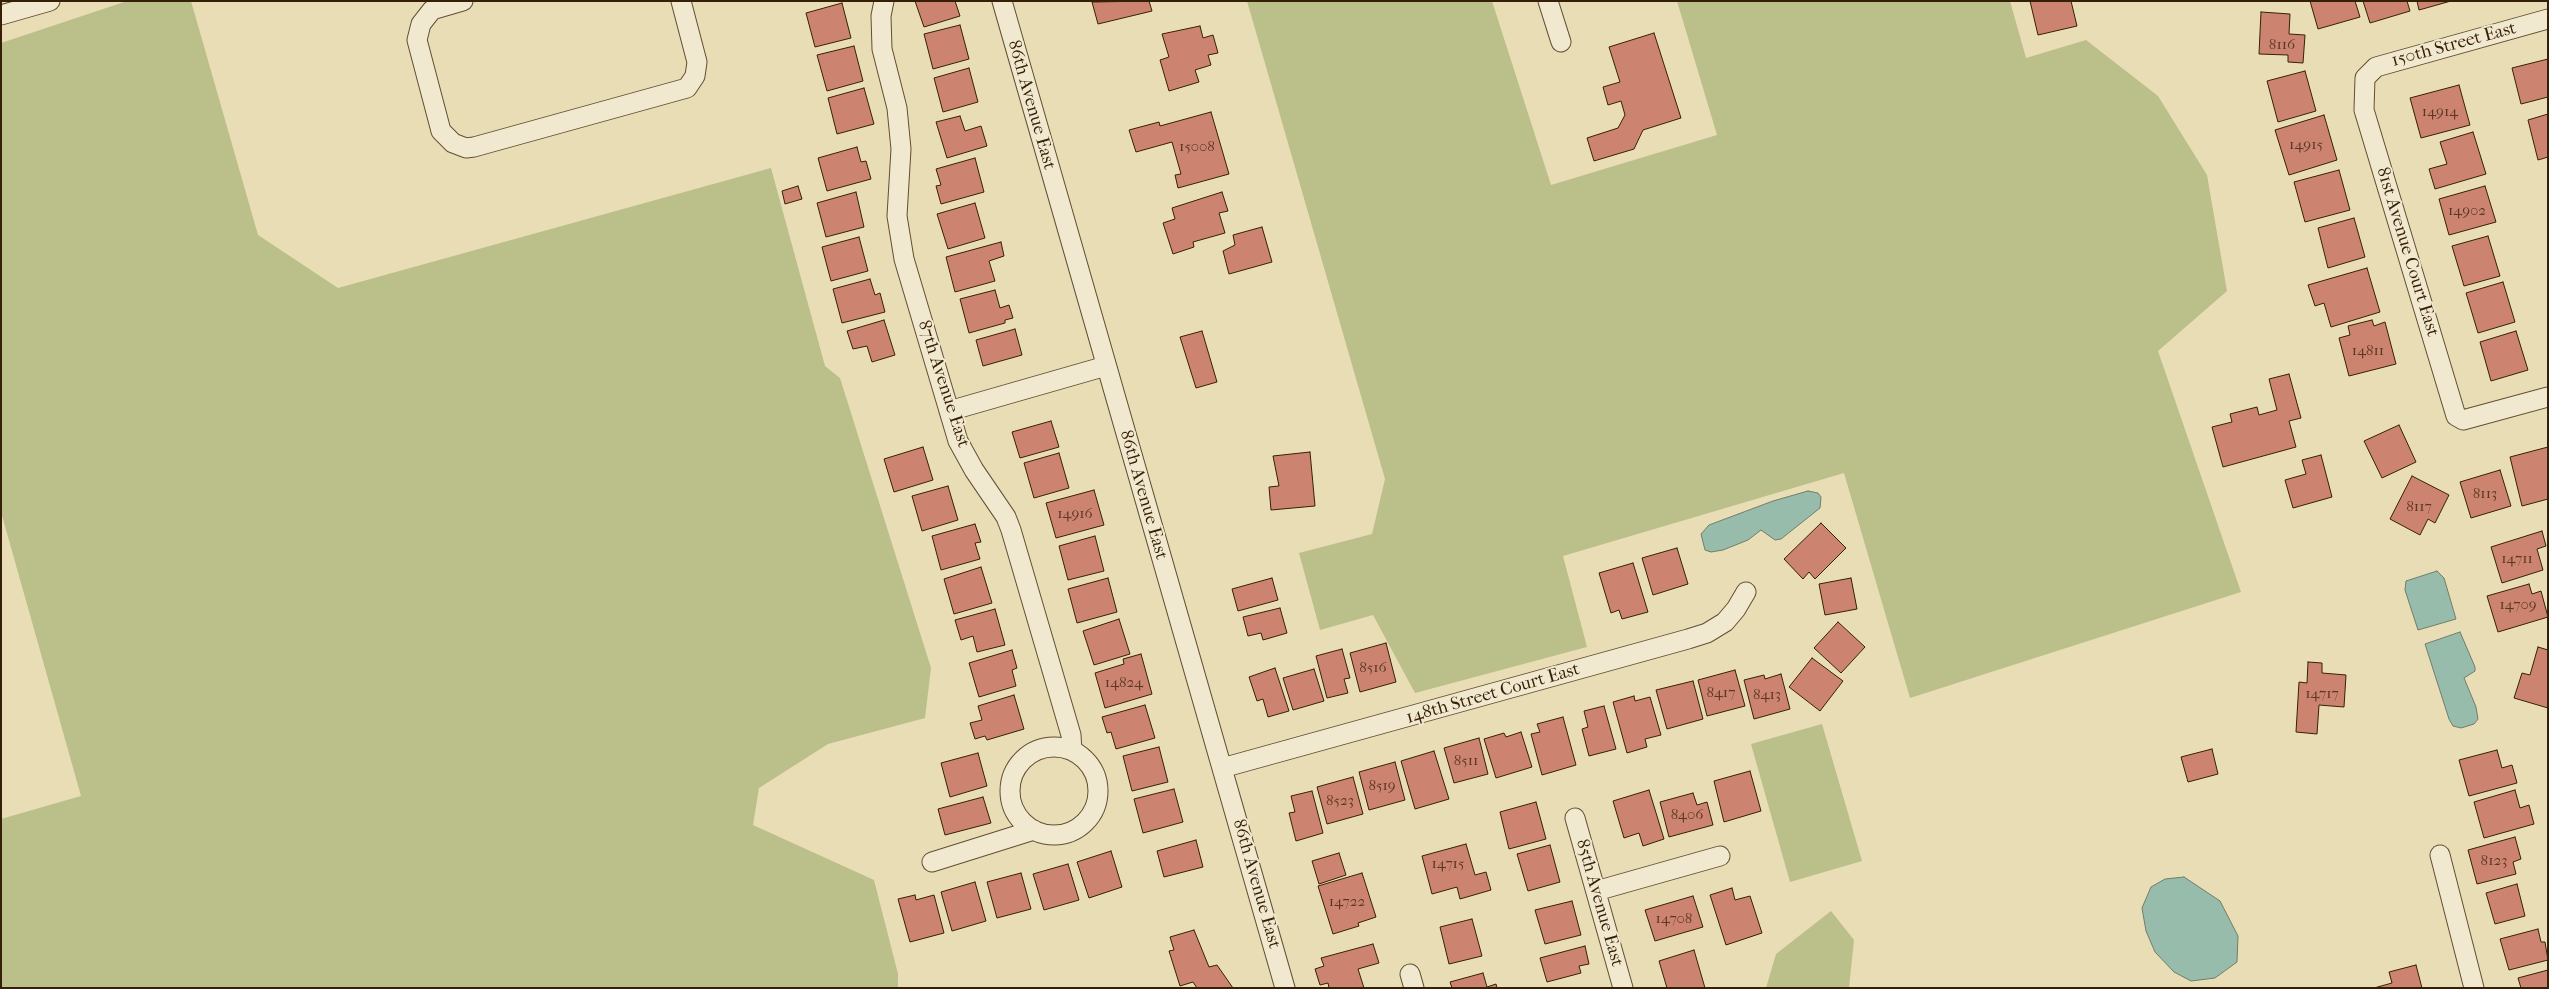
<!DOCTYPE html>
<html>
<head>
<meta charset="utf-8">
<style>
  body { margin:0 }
  #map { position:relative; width:2549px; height:989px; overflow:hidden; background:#e9ddb5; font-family:"IM FELL French Canon",serif }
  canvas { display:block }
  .frame { position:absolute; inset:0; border:2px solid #361f07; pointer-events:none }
</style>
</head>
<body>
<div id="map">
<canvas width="2549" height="989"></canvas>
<div class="frame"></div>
</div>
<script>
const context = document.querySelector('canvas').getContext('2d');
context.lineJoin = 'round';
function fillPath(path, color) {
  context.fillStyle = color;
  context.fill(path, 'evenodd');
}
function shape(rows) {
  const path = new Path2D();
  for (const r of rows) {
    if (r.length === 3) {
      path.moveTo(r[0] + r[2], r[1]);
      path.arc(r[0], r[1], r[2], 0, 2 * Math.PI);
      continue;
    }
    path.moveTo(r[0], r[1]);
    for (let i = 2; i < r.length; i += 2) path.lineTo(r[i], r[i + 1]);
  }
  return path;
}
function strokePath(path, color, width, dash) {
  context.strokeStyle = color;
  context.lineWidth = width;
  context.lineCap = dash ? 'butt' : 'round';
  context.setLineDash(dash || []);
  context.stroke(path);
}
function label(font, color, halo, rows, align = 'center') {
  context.font = font + ' "IM FELL French Canon",serif';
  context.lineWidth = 4;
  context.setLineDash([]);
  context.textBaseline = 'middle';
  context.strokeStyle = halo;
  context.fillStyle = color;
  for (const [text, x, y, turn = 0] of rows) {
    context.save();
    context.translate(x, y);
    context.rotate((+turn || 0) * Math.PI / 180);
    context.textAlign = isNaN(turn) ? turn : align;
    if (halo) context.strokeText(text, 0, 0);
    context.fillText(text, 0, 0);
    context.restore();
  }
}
fillPath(shape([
  [127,1,191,1,258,235,338,288,771,168,825,366,840,378,931,668,925,718,828,744,759,788,753,825,874,880,898,974,898,988,1,988,1,819,81,796,1,512,1,43],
  [1247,1,1492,1,1551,185,1717,135,1677,1,2010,1,2026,58,2086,40,2158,96,2207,175,2227,291,2158,351,2241,592,1910,698,1844,473,1563,556,1587,647,1415,693,1373,615,1320,630,1299,553,1372,534,1385,479],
  [1822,724,1862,861,1790,882,1751,744],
  [1831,911,1854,940,1849,988,1766,988,1776,954]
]), '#bbbf8a');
const water = shape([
  [1808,491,1818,493,1821,497,1820,508,1781,539,1775,540,1761,530,1748,540,1723,550,1711,552,1705,550,1701,534,1709,525,1773,501,1808,491],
  [2437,571,2444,578,2456,619,2418,630,2405,590,2406,581,2437,571],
  [2460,632,2475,667,2475,671,2464,678,2476,707,2478,719,2474,724,2461,728,2453,726,2449,719,2425,644,2460,632],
  [2184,877,2220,901,2238,936,2237,962,2215,978,2191,981,2174,972,2155,952,2146,931,2142,908,2151,887,2165,879,2184,877]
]);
fillPath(water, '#97bcab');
strokePath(water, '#707d69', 1);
const building = shape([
  [915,1,955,1,960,16,924,27,915,1],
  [1149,1,1152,11,1098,24,1092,2,1149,1],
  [2030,1,2071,1,2077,26,2038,35,2030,1],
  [2310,1,2355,1,2360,17,2318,29,2310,1],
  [2363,1,2407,1,2410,11,2370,23,2363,1],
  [2417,1,2451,1,2419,10,2417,1],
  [842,3,851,38,815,47,806,13,842,3],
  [2261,12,2290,14,2289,34,2305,35,2303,63,2288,62,2288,55,2259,54,2261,12],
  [960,25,969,59,933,69,924,34,960,25],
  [1200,26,1203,38,1213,35,1218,53,1208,55,1211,65,1195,70,1199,82,1169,91,1160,60,1169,57,1162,34,1200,26],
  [1654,33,1681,118,1643,130,1634,149,1594,161,1587,138,1618,128,1625,115,1621,101,1608,105,1603,87,1620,82,1609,47,1654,33],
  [854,46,863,81,827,91,817,55,854,46],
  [2548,59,2548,97,2521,104,2512,68,2548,59],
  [969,68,978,102,943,112,934,78,969,68],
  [2305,71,2316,111,2278,122,2267,81,2305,71],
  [2459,85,2470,125,2421,138,2410,98,2459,85],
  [864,88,874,124,837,134,828,98,864,88],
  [1211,112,1229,174,1178,188,1175,175,1181,174,1172,142,1136,152,1129,130,1159,122,1160,126,1211,112],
  [2548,114,2548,157,2538,160,2528,120,2548,114],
  [2324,115,2337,160,2289,175,2275,130,2324,115],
  [960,116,965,131,981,126,987,146,947,158,936,122,960,116],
  [2473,132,2486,174,2435,189,2429,169,2447,164,2440,142,2473,132],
  [857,147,861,162,866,161,871,179,827,191,818,158,857,147],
  [975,158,984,192,941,204,936,186,941,185,936,169,975,158],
  [2339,170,2350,210,2305,222,2294,182,2339,170],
  [798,186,802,199,785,204,782,191,798,186],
  [2485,186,2496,222,2449,235,2439,199,2485,186],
  [856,192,864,227,826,237,817,203,856,192],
  [1222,192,1228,211,1219,213,1225,233,1193,242,1194,247,1173,254,1163,223,1175,219,1172,208,1222,192],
  [975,203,985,238,948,249,937,214,975,203],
  [2354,218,2365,257,2328,268,2318,228,2354,218],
  [1262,227,1272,262,1229,274,1223,251,1235,245,1233,235,1262,227],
  [2488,236,2500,276,2464,286,2452,246,2488,236],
  [859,237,868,271,831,281,822,247,859,237],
  [1001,242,1004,256,989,261,995,281,955,292,946,257,1001,242],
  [2367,268,2380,312,2331,327,2324,303,2315,306,2308,285,2367,268],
  [870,279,875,295,880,293,885,312,842,323,833,289,870,279],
  [2503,282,2515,322,2478,333,2466,293,2503,282],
  [995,290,1000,308,1009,305,1013,318,1005,320,1005,323,969,333,960,299,995,290],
  [884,320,895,355,872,362,867,346,853,349,847,331,884,320],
  [2372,320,2374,326,2385,322,2396,364,2349,376,2339,338,2350,335,2348,326,2372,320],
  [1015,329,1022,355,983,366,976,340,1015,329],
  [1202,331,1217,382,1196,388,1180,337,1202,331],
  [2516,331,2528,370,2491,381,2480,342,2516,331],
  [2289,374,2301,418,2289,421,2296,447,2223,467,2212,427,2232,422,2230,414,2257,407,2259,415,2277,410,2269,379,2289,374],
  [1051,421,1059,447,1020,458,1012,432,1051,421],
  [2399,425,2416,462,2382,478,2364,441,2399,425],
  [923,447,933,480,894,492,884,459,923,447],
  [2548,447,2548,499,2522,506,2510,457,2548,447],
  [1310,452,1315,506,1271,510,1269,487,1279,486,1273,456,1310,452],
  [1059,453,1069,488,1034,498,1024,463,1059,453],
  [2321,455,2332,497,2293,508,2285,480,2306,474,2302,460,2321,455],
  [2500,470,2511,506,2471,518,2460,482,2500,470],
  [2412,476,2449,495,2435,523,2428,519,2420,535,2390,519,2412,476],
  [948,486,958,520,922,531,912,496,948,486],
  [1094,490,1104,525,1056,538,1046,503,1094,490],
  [1821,523,1846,548,1815,579,1809,572,1803,579,1784,559,1821,523],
  [975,524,981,542,975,543,980,559,941,570,932,536,975,524],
  [2542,531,2546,546,2537,549,2543,570,2502,583,2491,547,2542,531],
  [1095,536,1104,571,1068,580,1059,546,1095,536],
  [1677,548,1688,584,1653,595,1642,558,1677,548],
  [1633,563,1648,612,1622,619,1619,610,1611,613,1599,573,1633,563],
  [981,567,992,603,954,614,944,579,981,567],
  [1108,578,1117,612,1077,623,1068,589,1108,578],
  [1272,578,1278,600,1238,611,1232,589,1272,578],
  [1851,578,1857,609,1825,615,1819,584,1851,578],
  [2529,584,2532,594,2541,591,2548,617,2498,632,2487,596,2529,584],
  [1280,608,1287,633,1263,640,1261,633,1248,636,1243,617,1280,608],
  [995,609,1005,645,977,652,973,636,961,640,955,620,995,609],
  [1119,619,1130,654,1094,665,1083,631,1119,619],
  [1838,622,1865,647,1841,673,1814,648,1838,622],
  [1386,643,1396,682,1360,692,1350,653,1386,643],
  [2538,647,2548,650,2548,708,2514,698,2522,673,2530,675,2538,647],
  [1342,649,1350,678,1344,679,1348,693,1327,698,1316,656,1342,649],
  [1012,650,1017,668,1012,670,1016,686,979,697,969,663,1012,650],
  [1141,654,1152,694,1105,708,1095,673,1124,664,1123,659,1141,654],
  [1812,658,1843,681,1820,711,1789,687,1812,658],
  [2308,662,2322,663,2322,673,2346,675,2344,707,2319,705,2317,734,2296,732,2299,682,2307,683,2308,662],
  [1275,668,1289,711,1268,717,1263,699,1257,701,1249,677,1275,668],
  [1314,669,1324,701,1293,710,1283,678,1314,669],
  [1735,670,1745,706,1707,716,1698,680,1735,670],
  [1781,674,1790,709,1754,719,1744,680,1764,675,1765,679,1781,674],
  [1693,681,1703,719,1667,729,1656,690,1693,681],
  [1014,695,1024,729,987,740,985,736,975,739,970,723,982,720,978,706,1014,695],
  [1634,696,1635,701,1650,697,1661,735,1645,739,1647,747,1627,753,1613,702,1634,696],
  [1145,705,1155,738,1116,749,1111,732,1107,733,1102,717,1145,705],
  [1604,706,1616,749,1589,756,1582,729,1588,727,1584,711,1604,706],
  [1563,717,1576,765,1542,775,1531,734,1540,732,1537,724,1563,717],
  [1521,732,1532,767,1496,778,1484,739,1504,733,1506,737,1521,732],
  [1479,738,1488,774,1454,783,1444,748,1479,738],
  [1159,747,1168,782,1132,791,1123,756,1159,747],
  [2212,749,2218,774,2188,782,2181,757,2212,749],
  [2497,750,2502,768,2512,765,2517,783,2469,796,2459,760,2497,750],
  [1434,751,1449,799,1415,809,1401,761,1434,751],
  [978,753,987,786,950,797,941,763,978,753],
  [1395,762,1405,800,1369,810,1359,772,1395,762],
  [1750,771,1761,811,1724,822,1714,781,1750,771],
  [1353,777,1363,814,1327,824,1317,787,1353,777],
  [1174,789,1183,822,1143,833,1134,799,1174,789],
  [1649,790,1664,839,1643,846,1639,833,1624,838,1613,801,1649,790],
  [2515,790,2520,808,2529,805,2534,824,2484,838,2474,802,2515,790],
  [1312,791,1323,833,1296,841,1289,813,1295,812,1291,796,1312,791],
  [1693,793,1697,805,1707,802,1713,825,1669,837,1660,802,1693,793],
  [983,797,991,823,945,835,938,809,983,797],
  [1536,802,1546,839,1509,849,1500,812,1536,802],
  [2515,837,2521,859,2513,862,2516,874,2477,884,2468,850,2515,837],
  [1196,840,1203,867,1164,877,1157,851,1196,840],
  [1466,844,1475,875,1486,872,1491,890,1460,899,1457,887,1432,894,1422,856,1466,844],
  [1550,845,1560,882,1528,891,1517,854,1550,845],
  [1111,851,1122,887,1089,898,1077,862,1111,851],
  [1339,853,1346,875,1319,884,1312,861,1339,853],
  [1068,864,1079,900,1044,910,1033,874,1068,864],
  [1021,873,1031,909,997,918,987,882,1021,873],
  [1362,873,1376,917,1358,923,1359,926,1333,934,1318,886,1362,873],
  [975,882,986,921,952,931,941,892,975,882],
  [2517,884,2525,916,2495,924,2486,893,2517,884],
  [1732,888,1735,900,1750,896,1762,933,1726,945,1710,895,1732,888],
  [915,895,916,900,934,895,944,933,910,942,898,899,915,895],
  [1693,896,1703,927,1655,941,1645,910,1693,896],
  [1572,901,1581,935,1545,944,1535,910,1572,901],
  [1472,919,1482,956,1449,964,1440,927,1472,919],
  [2538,929,2541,942,2545,942,2548,960,2509,970,2500,939,2538,929],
  [1194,930,1209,967,1217,965,1233,988,1197,988,1193,982,1180,986,1169,951,1174,950,1170,937,1194,930],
  [1373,944,1379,963,1358,969,1364,988,1329,988,1328,983,1320,985,1315,969,1324,966,1321,958,1373,944],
  [1585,946,1589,964,1579,966,1581,973,1547,982,1540,958,1585,946],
  [1694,950,1705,988,1667,988,1659,961,1694,950],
  [2416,965,2422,988,2374,988,2392,983,2389,972,2416,965],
  [2548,970,2548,988,2521,988,2518,978,2548,970],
  [1483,973,1487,987,1496,984,1497,988,1452,988,1450,982,1483,973]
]);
fillPath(building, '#cc8471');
strokePath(building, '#361f07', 1);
const minor = shape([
  [463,1,432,10,421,24,417,40,441,131,453,143,466,148,474,147,687,88,695,76,697,62,681,1],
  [884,1,881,16,882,49,897,108,901,149,897,216,904,259,958,441,974,470,1006,517,1011,530,1071,735,1072,751],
  [1002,1,1285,988],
  [1548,1,1561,42],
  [1,15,50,1],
  [2548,19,2376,67,2365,78,2364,110,2456,416,2463,420,2548,397],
  [949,411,1106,366],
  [1054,791,44],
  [1222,768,1688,639,1707,633,1725,622,1736,609,1746,592],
  [1575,818,1623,988],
  [2440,855,2474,988],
  [932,862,1034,830],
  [1596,891,1720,856],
  [1410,974,1414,988]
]);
strokePath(minor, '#634e32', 21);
strokePath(minor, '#f1e9cf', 19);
label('15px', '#5c3822', null, [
  ["8116",2282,45],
  ["14914",2440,112],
  ["14915",2306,145],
  ["15008",1197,147],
  ["14902",2467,211],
  ["14811",2368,351],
  ["8113",2485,494],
  ["8117",2419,507],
  ["14916",1075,514],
  ["14711",2517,559],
  ["14709",2518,605],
  ["8516",1373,668],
  ["14824",1124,683],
  ["8417",1721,693],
  ["14717",2322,694],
  ["8413",1767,695],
  ["8511",1466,761],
  ["8519",1382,786],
  ["8523",1340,801],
  ["8406",1687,815],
  ["8123",2494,861],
  ["14715",1448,864],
  ["14722",1347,902],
  ["14708",1674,919]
]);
label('18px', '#361f07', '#f1e9cf', [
  ["150th Street East",2454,45,-15],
  ["86th Avenue East",1031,105,74],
  ["81st Avenue Court East",2407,252,73],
  ["87th Avenue East",943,384,72],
  ["86th Avenue East",1143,495,74],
  ["148th Street Court East",1493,694,-16],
  ["86th Avenue East",1256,884,74],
  ["85th Avenue East",1599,903,74]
]);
</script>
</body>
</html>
